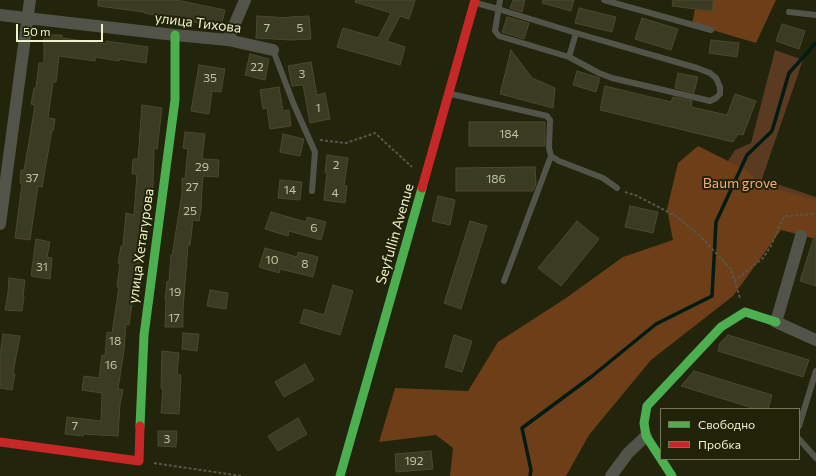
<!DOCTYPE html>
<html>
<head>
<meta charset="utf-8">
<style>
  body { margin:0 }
  #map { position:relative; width:816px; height:476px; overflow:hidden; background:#22240c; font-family:Commissioner,sans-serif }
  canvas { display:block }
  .legend { position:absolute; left:660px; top:408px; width:140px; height:52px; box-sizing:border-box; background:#212309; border:1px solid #737657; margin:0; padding:5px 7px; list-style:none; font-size:12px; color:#edf3cb }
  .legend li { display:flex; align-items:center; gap:8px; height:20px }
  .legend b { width:20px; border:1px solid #737657 }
  .scale { position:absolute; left:16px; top:24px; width:87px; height:18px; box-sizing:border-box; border:2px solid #edf3cb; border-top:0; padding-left:5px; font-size:12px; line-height:14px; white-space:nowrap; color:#edf3cb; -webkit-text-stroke:3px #212309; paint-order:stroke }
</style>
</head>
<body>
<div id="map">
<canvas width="816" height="476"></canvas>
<ul class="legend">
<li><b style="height:5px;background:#4caf50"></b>Свободно</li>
<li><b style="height:5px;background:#c62828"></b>Пробка</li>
</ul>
<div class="scale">50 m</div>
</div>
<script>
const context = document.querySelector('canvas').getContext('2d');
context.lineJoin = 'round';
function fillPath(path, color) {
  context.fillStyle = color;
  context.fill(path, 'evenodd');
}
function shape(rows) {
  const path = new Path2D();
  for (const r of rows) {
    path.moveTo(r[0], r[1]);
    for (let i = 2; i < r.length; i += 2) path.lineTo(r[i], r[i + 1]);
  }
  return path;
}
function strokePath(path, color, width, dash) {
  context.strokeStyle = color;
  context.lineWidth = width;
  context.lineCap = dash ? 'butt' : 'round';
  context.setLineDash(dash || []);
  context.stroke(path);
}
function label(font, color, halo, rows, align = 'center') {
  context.font = font + ' Commissioner,sans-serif';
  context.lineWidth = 4;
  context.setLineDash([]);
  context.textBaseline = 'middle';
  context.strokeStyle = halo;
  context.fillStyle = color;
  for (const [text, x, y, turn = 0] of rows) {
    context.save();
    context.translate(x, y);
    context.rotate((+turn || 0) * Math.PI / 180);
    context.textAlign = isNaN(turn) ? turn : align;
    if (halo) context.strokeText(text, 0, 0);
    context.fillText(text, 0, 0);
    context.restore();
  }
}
fillPath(shape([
  [775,50,803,60,762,179,816,197,816,228,722,170,735,150,751,143]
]), '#5a3a20');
fillPath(shape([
  [713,0,776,0,756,43,692,24,695,9,711,11],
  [698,146,748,171,759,184,816,200,816,239,781,230,733,296,651,360,589,435,566,476,450,476,453,448,436,435,379,442,395,388,468,391,498,342,566,298,623,257,673,240,667,209,678,163]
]), '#6d3e17');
strokePath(shape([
  [530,476,531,470,522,428,591,377,656,324,712,296,716,222,747,155,772,131,789,73,816,43]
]), '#031c13', 3.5);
const building = shape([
  [98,0,176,0,225,10,221,27,144,13,144,12,98,6,98,0],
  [356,0,415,0,409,19,400,16,387,41,405,47,400,65,337,47,343,28,378,38,391,13,355,2,356,0],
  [513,0,525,0,522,12,510,8,513,0],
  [543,0,574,0,571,11,542,3,543,0],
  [673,0,713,0,712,11,672,6,673,0],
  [579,8,616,17,612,32,575,23,579,8],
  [257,16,290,18,289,17,309,16,311,39,291,40,256,38,257,16],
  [507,17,529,23,524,39,502,32,507,17],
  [642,18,678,29,671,50,635,39,642,18],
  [782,24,805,31,799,49,776,41,782,24],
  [44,35,62,35,62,38,106,44,106,41,148,47,146,63,119,59,119,61,95,57,95,61,59,56,56,82,53,82,48,118,55,119,53,131,52,130,42,187,38,186,30,240,15,238,22,184,20,183,21,170,24,170,29,142,35,105,31,104,34,88,36,88,39,63,44,63,44,35],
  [711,40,739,43,737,57,709,53,711,40],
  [511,50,532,78,555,88,553,108,500,94,511,50],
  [250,54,269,59,265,80,245,75,250,54],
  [311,62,317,95,325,93,330,119,310,123,303,85,292,86,288,66,311,62],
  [199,65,225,69,221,92,212,91,209,114,191,111,199,65],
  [577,71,600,78,596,92,573,85,577,71],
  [678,73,698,77,694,93,675,88,678,73],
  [605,86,671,102,673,97,692,101,691,107,727,115,735,94,756,101,743,135,738,134,733,142,600,110,605,86],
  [279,87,283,111,289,110,291,126,270,129,267,108,263,109,260,90,279,87],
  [142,105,162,108,157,149,154,148,153,186,150,206,149,205,136,289,134,289,129,325,126,324,124,350,118,389,123,390,120,404,118,436,83,434,83,436,65,434,67,417,101,421,102,393,82,390,84,376,99,378,102,355,105,356,107,332,112,333,119,287,117,287,120,263,118,263,121,246,123,246,126,213,134,215,137,174,132,174,133,159,138,159,142,105],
  [469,122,545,122,545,146,469,146,469,122],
  [185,132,205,134,202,159,219,160,218,177,203,176,201,204,202,204,199,221,193,220,190,245,188,245,183,309,183,327,165,327,166,300,165,300,167,281,169,282,171,255,172,256,182,194,182,178,185,179,188,149,183,148,185,132],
  [283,134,304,139,300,156,280,152,283,134],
  [327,155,348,158,344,186,347,186,345,203,324,200,327,173,325,172,327,155],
  [535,167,536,184,533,191,456,191,456,168,535,167],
  [280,180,302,182,300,200,278,198,280,180],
  [438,196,455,200,450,225,432,221,438,196],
  [630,206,658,212,653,233,625,227,630,206],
  [271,212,306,222,307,217,326,222,321,240,289,231,288,236,265,229,271,212],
  [470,221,487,226,461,309,444,303,470,221],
  [577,221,599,239,561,286,538,268,577,221],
  [814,237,816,238,816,286,800,281,814,237],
  [36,239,50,242,47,257,52,258,50,279,31,276,36,239],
  [265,248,297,257,298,252,318,257,313,277,280,269,279,273,259,267,265,248],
  [9,278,25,280,23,296,24,296,22,311,5,310,8,293,9,278],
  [333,285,353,291,340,335,300,323,304,309,324,315,333,285],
  [210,290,228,293,226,309,207,306,210,290],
  [183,333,199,334,197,351,182,349,183,333],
  [3,334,20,336,13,373,15,374,12,390,0,388,0,356,3,334],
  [454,335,472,341,462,372,445,367,454,335],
  [728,335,809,360,803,377,718,351,720,343,728,335],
  [162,351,179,353,177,374,181,375,179,414,161,413,163,389,161,388,162,351],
  [305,364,314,380,284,397,275,382,305,364],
  [694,371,772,395,768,409,756,409,681,386,694,371],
  [298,418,307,434,278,451,268,436,298,418],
  [158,431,177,431,176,447,158,446,158,431],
  [431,451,433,469,396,472,395,454,431,451]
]);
fillPath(building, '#3b3a23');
strokePath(building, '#4c492b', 1);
strokePath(shape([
  [320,140,346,143,375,133,412,167],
  [625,192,635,195,676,216,698,234,731,269,740,298],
  [734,281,763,258,771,246,781,222,785,216,816,214],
  [154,463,241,476]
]), '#565749', 2, [3, 2]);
strokePath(shape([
  [500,0,495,31,499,36,569,57],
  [604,0,711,30],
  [476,3,498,9,576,33,697,68,710,73,716,78,720,87,720,94,716,98,710,101,706,100,612,78,599,73,569,57,576,33],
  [789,12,816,15],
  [273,50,294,105,315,152,312,191],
  [451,94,547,116,550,120,549,148,551,156,559,161,603,178,617,188],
  [504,281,551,156],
  [799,426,816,371],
  [799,439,816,458]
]), '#535449', 6);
strokePath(shape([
  [0,15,175,35,228,40,273,50],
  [228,40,245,0],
  [0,224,30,0],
  [801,236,776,322,816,340],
  [611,476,628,453,646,436]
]), '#535449', 12);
strokePath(shape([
  [140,426,144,335,175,100,175,35],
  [340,476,422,188],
  [672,476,646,436,644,423,647,406,721,327,745,312,776,322]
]), '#4caf50', 9);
strokePath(shape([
  [422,188,475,0],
  [0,442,139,461,140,426]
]), '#c62828', 9);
label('12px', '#c0c5a1', null, [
  ["7",267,28],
  ["5",300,28],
  ["22",257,67],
  ["3",302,74],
  ["35",210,78],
  ["1",318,108],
  ["184",509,134],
  ["2",336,165],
  ["29",202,167],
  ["37",32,178],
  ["186",496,179],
  ["27",192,187],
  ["14",290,190],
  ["4",335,193],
  ["25",190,211],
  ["6",314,228],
  ["10",272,260],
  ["8",305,264],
  ["31",42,267],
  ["19",175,292],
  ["17",174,318],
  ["18",115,341],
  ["16",111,365],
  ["7",75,426],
  ["3",167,439],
  ["192",414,461]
]);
label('14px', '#edf3cb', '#212309', [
  ["улица Тихова",198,23,7],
  ["Seyfullin Avenue",395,234,-74],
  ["улица Хетагурова",141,246,-82]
]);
label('14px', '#fca86f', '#212309', [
  ["Baum grove",740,183]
]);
</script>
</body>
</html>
